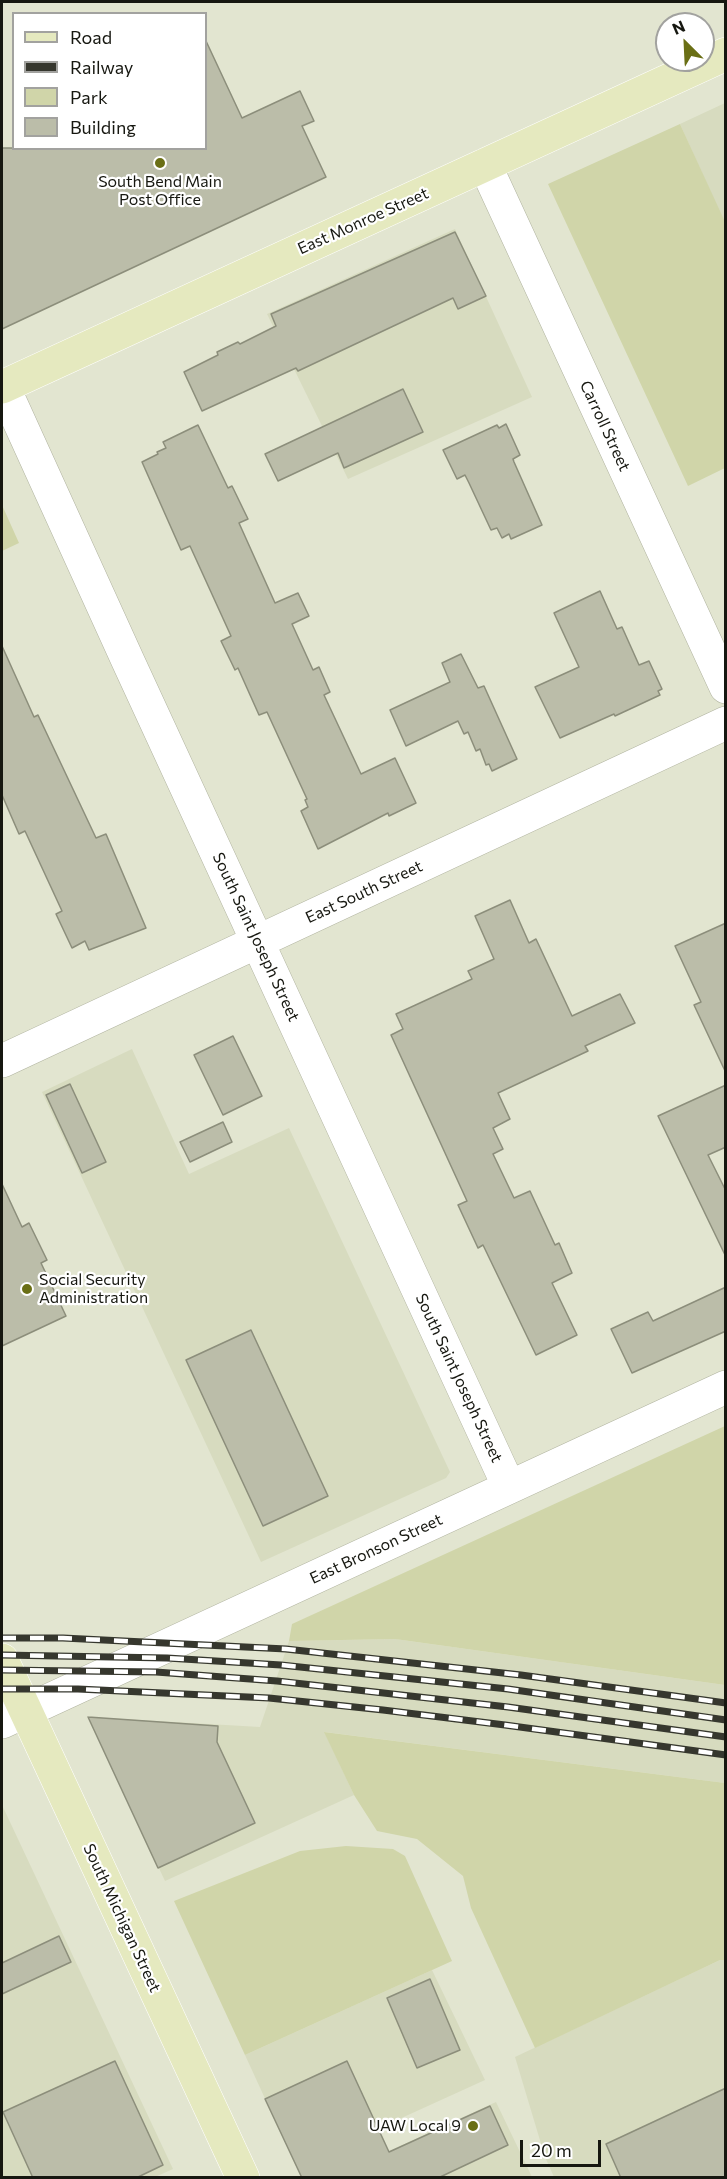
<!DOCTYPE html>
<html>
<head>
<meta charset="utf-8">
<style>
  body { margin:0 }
  #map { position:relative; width:727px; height:2179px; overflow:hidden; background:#e2e5d0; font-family:Commissioner,sans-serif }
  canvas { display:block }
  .frame { position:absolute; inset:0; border:3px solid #161710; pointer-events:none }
  .legend { position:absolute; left:12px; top:12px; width:195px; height:138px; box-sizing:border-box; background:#fff; border:2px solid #a2a29f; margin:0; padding:8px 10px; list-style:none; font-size:18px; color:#161710 }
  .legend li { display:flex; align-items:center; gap:12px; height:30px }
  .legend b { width:30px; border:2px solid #a2a29f }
  .north { position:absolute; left:655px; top:12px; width:60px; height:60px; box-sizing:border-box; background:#fff; border:2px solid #a2a29f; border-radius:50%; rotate:336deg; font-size:16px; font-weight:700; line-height:24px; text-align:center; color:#161710 }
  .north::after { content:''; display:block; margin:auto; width:21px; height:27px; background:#6a6f15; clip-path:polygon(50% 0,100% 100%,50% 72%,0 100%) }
  .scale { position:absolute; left:520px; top:2140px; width:81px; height:27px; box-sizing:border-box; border:3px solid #161710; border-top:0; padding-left:8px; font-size:18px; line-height:21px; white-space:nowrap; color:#161710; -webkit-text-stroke:4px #fff; paint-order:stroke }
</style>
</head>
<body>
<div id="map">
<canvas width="727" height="2179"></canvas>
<div class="frame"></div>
<ul class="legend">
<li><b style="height:8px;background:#e5e9bf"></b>Road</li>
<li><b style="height:8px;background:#36372e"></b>Railway</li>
<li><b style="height:16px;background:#d0d5a9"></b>Park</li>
<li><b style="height:16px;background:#bbbda9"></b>Building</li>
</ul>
<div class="north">N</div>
<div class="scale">20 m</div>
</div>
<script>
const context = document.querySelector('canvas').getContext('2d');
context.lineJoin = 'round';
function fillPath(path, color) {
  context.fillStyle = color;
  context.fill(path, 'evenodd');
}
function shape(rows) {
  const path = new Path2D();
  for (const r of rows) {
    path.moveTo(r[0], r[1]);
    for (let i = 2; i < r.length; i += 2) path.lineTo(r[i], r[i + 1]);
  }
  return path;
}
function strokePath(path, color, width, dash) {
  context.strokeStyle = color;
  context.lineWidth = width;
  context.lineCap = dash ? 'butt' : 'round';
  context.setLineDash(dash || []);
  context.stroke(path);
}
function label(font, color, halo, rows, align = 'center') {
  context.font = font + ' Commissioner,sans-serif';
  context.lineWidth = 4.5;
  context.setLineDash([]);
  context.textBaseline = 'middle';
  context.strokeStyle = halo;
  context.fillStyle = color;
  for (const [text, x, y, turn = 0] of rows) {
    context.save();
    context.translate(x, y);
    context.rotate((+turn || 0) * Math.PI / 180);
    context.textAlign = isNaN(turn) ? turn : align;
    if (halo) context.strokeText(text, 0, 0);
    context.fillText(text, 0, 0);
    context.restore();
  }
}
fillPath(shape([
  [725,103,725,224,680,124],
  [455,229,532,397,348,479,267,314],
  [132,1049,189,1174,289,1128,450,1472,446,1478,261,1562,42,1092],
  [395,1639,725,1685,725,1783,325,1732,354,1795,165,1881,88,1717,260,1727,289,1641],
  [2,1805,173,2169,155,2177,2,2177],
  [720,1960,725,1960,725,2177,554,2177,545,2157,515,2057],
  [432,1970,485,2080,296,2166,245,2055],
  [496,2102,532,2177,330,2178]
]), '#d7dbbf');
fillPath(shape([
  [680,124,726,224,725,468,688,486,548,184],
  [2,505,19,543,2,551],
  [725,1426,725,1685,395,1639,289,1641,292,1624],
  [324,1732,725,1783,725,1960,720,1960,535,2048,471,1908,463,1876,417,1839,377,1831,354,1795],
  [346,1846,393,1849,405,1856,452,1961,245,2055,174,1901,300,1851]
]), '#d0d5a9');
const building = shape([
  [206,41,242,118,300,91,314,121,302,126,326,177,2,329,2,148,206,148,206,41],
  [455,232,486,296,458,309,453,298,298,371,296,368,202,411,184,372,218,355,217,352,238,342,240,344,276,326,271,314,455,232],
  [403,389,423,432,344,468,338,453,278,481,265,454,403,389],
  [506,424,520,455,513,459,514,462,542,525,511,539,509,534,502,538,497,528,491,530,469,483,465,475,457,479,443,450,497,425,499,428,506,424],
  [198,425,228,488,232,486,248,519,239,523,275,603,298,593,309,616,292,624,313,670,319,667,330,692,324,695,361,774,395,758,416,803,389,816,388,813,318,849,301,811,308,807,305,800,307,799,267,712,259,715,238,668,235,670,221,641,231,636,190,546,181,550,142,462,158,454,157,452,166,448,163,442,198,425],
  [600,591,617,629,622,627,639,665,649,661,662,689,658,691,660,695,615,716,614,714,560,738,535,687,579,667,554,613,600,591],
  [2,646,34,717,38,715,96,838,106,834,146,928,89,950,85,941,72,948,56,914,62,911,25,831,19,834,2,795,2,646],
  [461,654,478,688,484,686,517,759,492,771,489,764,486,765,480,749,476,751,468,732,464,734,458,721,406,746,390,710,450,682,442,663,461,654],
  [510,900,529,943,536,939,572,1016,620,994,635,1023,585,1046,588,1051,498,1093,510,1119,493,1128,503,1149,493,1154,514,1198,530,1191,555,1245,559,1243,572,1273,552,1283,577,1335,536,1355,483,1245,478,1248,458,1205,467,1201,391,1035,403,1029,396,1014,472,979,468,971,494,959,475,916,510,900],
  [726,923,726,1073,694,1005,701,1002,675,946,726,923],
  [233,1036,262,1096,223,1115,194,1055,233,1036],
  [70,1084,106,1162,82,1173,46,1095,70,1084],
  [726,1085,726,1147,708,1155,726,1191,726,1257,658,1116,726,1085],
  [223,1122,232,1142,190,1162,180,1142,223,1122],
  [2,1184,22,1227,29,1223,47,1260,41,1263,66,1316,2,1346,2,1184],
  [726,1287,726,1331,632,1373,611,1329,648,1312,653,1321,726,1287],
  [251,1330,328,1496,263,1526,186,1360,251,1330],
  [88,1717,218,1726,217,1742,255,1823,158,1868,88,1717],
  [59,1936,71,1962,2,1994,2,1963,59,1936],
  [430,1979,460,2050,417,2068,387,1998,430,1979],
  [115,2061,163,2165,136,2178,33,2178,3,2112,115,2061],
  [347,2061,389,2152,490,2106,508,2145,438,2178,302,2178,265,2099,347,2061],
  [726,2088,726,2178,621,2178,606,2144,726,2088]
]);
fillPath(building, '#bbbda9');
strokePath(building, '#8c8e7b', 1.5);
const minor = shape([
  [485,165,726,687],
  [3,386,128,661,509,1487],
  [2,1061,726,723],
  [2,1722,726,1387]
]);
const major = shape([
  [2,387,726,54],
  [2,1660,243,2178]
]);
strokePath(minor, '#b0b39f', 34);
strokePath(major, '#fff', 34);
strokePath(minor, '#fff', 33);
strokePath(major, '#e5e9bf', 33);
const rail = shape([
  [2,1638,63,1638,286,1649,521,1675,726,1703],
  [2,1655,167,1658,281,1665,508,1689,726,1720],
  [2,1670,156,1672,277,1681,508,1707,726,1737],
  [2,1689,78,1689,269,1698,383,1710,505,1725,726,1755]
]);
strokePath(rail, '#36372e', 7);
strokePath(rail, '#fff', 4.5, [14]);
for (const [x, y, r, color] of [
  [160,163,6,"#6a6f15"],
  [27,1289,6,"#6a6f15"],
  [473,2126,6,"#6a6f15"]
]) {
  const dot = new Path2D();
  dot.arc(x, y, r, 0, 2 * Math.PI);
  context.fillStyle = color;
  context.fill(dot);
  strokePath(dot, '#fff', 2);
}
label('16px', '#161710', '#fff', [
  ["South Bend Main",160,182],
  ["Post Office",160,200],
  ["Social Security",39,1280,"left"],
  ["Administration",39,1298,"left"],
  ["UAW Local 9",461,2126,"right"]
]);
label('16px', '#161710', '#fff', [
  ["East Monroe Street",363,221,-24],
  ["Carroll Street",605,426,65],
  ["East South Street",364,892,-25],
  ["South Saint Joseph Street",256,937,65],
  ["South Saint Joseph Street",459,1378,65],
  ["East Bronson Street",376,1549,-25],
  ["South Michigan Street",122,1918,65]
]);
</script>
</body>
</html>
